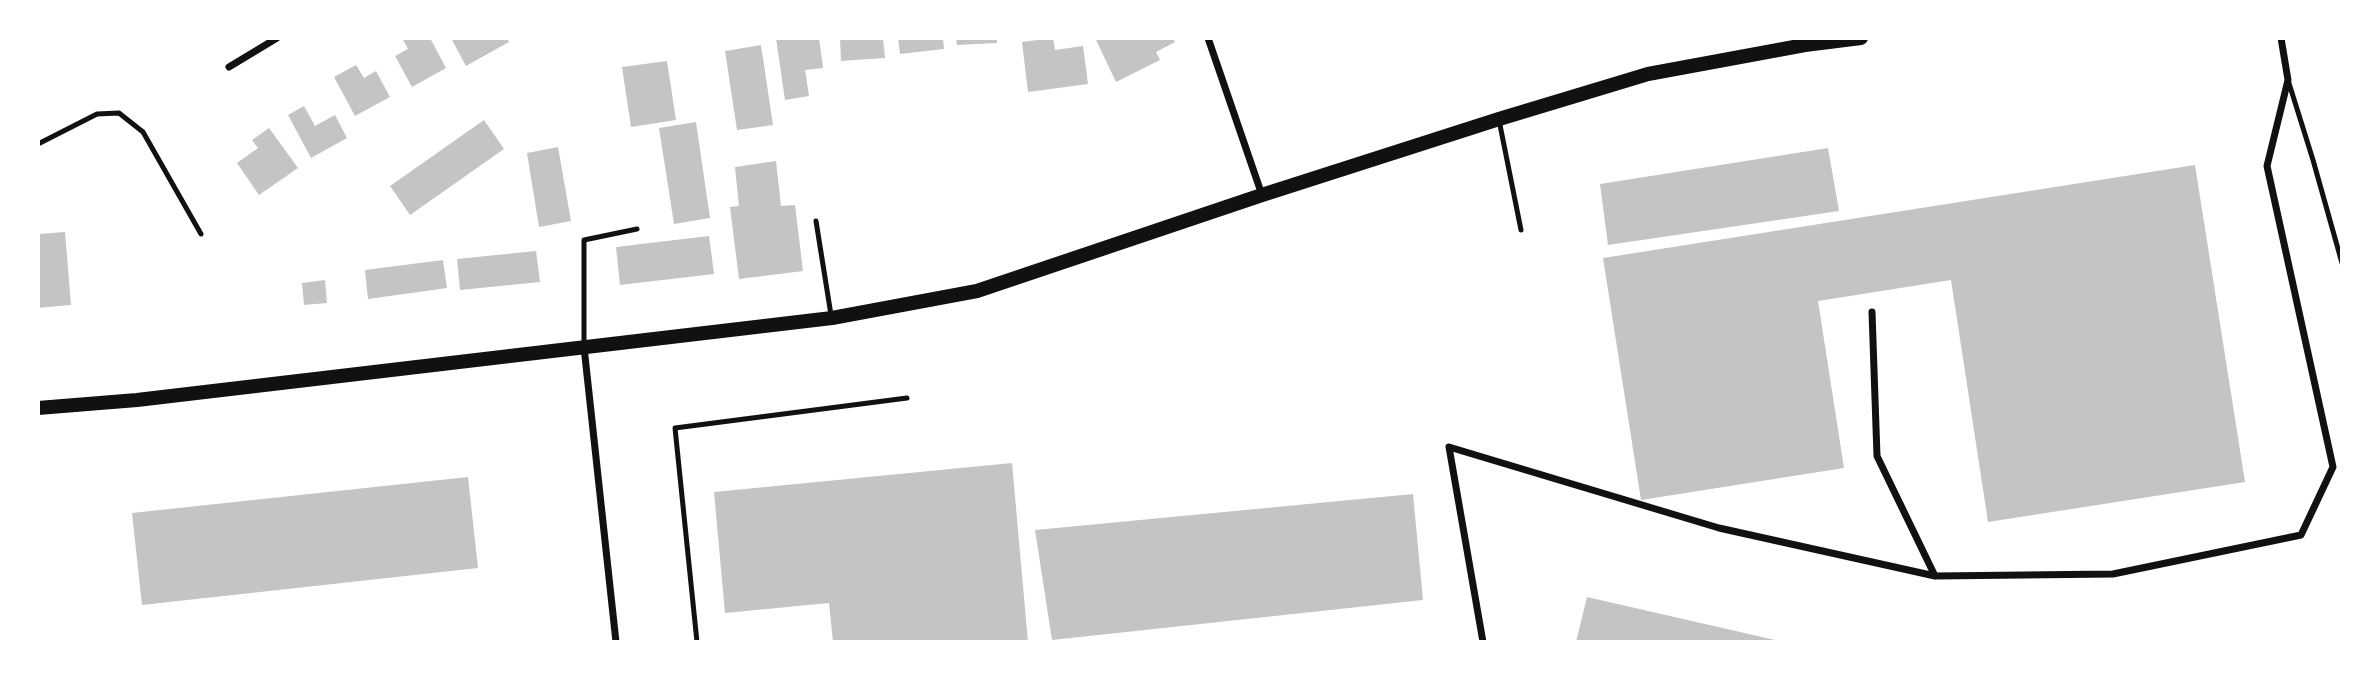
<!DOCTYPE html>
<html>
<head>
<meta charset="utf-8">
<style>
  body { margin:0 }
  #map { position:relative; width:2380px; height:680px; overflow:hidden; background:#fff; font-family:"IBM Plex Sans",sans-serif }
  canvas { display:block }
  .frame { position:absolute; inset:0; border:40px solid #fff; pointer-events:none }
</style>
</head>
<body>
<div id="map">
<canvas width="2380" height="680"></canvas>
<div class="frame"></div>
</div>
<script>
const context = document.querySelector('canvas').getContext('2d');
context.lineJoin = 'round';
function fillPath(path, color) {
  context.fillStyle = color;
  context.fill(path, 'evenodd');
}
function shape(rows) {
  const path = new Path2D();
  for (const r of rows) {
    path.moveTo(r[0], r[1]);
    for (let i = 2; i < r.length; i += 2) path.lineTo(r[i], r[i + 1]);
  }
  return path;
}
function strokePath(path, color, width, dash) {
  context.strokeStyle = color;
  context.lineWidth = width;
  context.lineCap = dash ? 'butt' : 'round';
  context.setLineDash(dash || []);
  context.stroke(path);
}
fillPath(shape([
  [402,38,430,38,446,68,412,87,395,56,408,49],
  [451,38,507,38,509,42,466,66],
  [776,38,819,38,823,68,805,70,809,96,785,100],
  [840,38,883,38,885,58,841,61],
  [898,38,943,38,944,49,900,54],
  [956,38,997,38,997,43,957,45],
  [1053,38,1055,50,1083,46,1088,84,1028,92,1022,42],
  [1095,38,1173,38,1175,42,1156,52,1160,60,1116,82],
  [761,45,773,125,737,130,725,51],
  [667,61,676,120,631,127,622,67],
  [356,65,364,78,376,71,390,97,355,116,334,77],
  [304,106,315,126,335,115,347,138,311,158,288,115],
  [484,120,504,149,410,215,390,186],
  [696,122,710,218,674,224,659,128],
  [269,128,298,168,259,195,237,163,258,148,252,140],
  [558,147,571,221,539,227,527,153],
  [1828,148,1839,211,1608,245,1600,184],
  [776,161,781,206,795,205,803,271,739,279,730,207,739,206,735,167],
  [2195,165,2245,482,1988,522,1951,280,1818,301,1844,468,1641,500,1603,258],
  [65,232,71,305,38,308,38,234],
  [709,236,714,274,620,285,616,247],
  [536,251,540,282,460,290,457,259],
  [443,260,447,288,368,299,365,270],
  [325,280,327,303,304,305,302,283],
  [1012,463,1028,642,833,642,829,603,725,613,714,492],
  [468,477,478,568,142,605,132,513],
  [1413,494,1423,600,1052,640,1035,530],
  [1587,597,1775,640,1775,642,1576,642]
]), '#c4c4c4');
strokePath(shape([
  [2288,80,2313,160,2342,263],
  [1499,120,1521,230],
  [38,144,97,114,119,113,143,132,201,234],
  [816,221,831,315],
  [584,347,584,240,637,229],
  [697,642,675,428,907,398]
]), '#111', 5);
strokePath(shape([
  [1208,38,1262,195],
  [229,67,277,38],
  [1872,312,1877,456,1935,576],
  [584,347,616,642],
  [1483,642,1449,447,1719,528,1935,576,2113,574,2301,535,2333,467,2267,166,2288,80,2281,38]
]), '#111', 7);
strokePath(shape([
  [38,408,137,400,832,318,977,291,1262,195,1499,119,1648,74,1805,45,1861,38]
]), '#111', 14);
</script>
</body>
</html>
